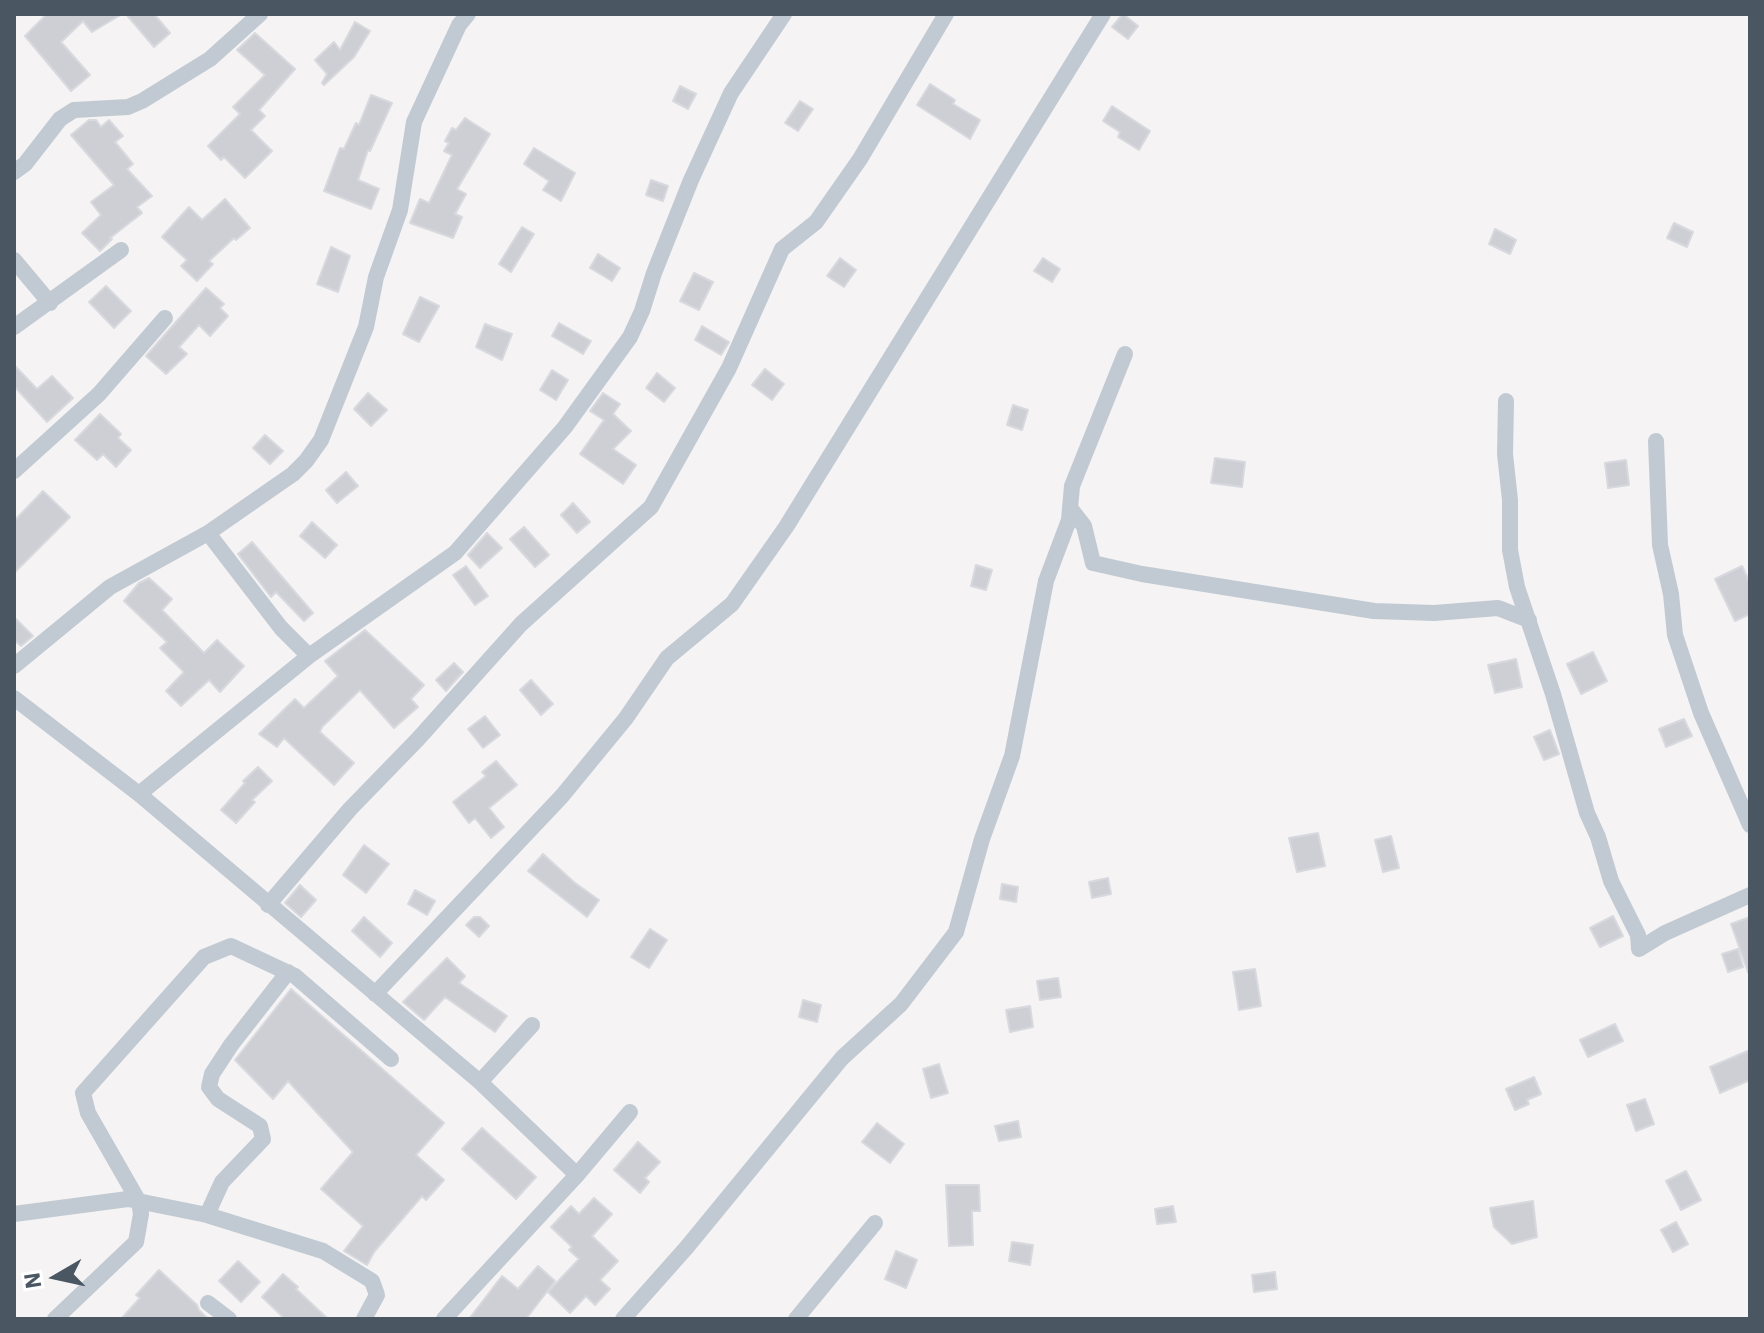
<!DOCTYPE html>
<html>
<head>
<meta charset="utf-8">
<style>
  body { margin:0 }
  #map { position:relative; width:1764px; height:1333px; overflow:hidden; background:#f5f3f3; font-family:"IBM Plex Sans",sans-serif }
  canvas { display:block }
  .frame { position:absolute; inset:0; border:16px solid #4a5661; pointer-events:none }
  .north { position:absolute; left:16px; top:1237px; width:80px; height:80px; -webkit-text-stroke:6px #fff; paint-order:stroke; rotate:261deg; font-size:22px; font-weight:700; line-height:32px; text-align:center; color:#4a5661 }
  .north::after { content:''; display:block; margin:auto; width:28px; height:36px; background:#4a5661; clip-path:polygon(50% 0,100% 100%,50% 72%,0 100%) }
</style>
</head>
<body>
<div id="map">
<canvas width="1764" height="1333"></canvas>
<div class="frame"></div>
<div class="north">N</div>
</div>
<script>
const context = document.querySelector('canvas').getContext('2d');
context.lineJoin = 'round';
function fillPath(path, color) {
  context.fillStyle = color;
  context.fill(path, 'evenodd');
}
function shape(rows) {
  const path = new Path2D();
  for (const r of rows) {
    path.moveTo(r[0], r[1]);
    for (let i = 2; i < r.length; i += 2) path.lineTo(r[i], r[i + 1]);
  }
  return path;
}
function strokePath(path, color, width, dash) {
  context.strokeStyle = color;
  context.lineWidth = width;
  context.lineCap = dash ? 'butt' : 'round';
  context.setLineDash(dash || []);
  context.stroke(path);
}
const building = shape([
  [47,14,122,14,92,32,83,21,61,42,90,75,71,91,25,36,47,14],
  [126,14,154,14,170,33,154,47,126,14],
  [1123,14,1138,26,1128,39,1112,27,1123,14],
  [355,22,370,31,354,57,324,85,322,83,327,74,315,60,334,42,340,50,355,22],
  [255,33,295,69,259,110,265,116,251,130,272,151,245,178,224,157,221,160,208,146,240,114,233,107,265,75,237,50,255,33],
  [930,84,955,100,953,104,980,120,970,139,917,105,930,84],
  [680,86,696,94,688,109,673,101,680,86],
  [371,95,392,103,370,151,368,150,358,180,379,189,371,209,324,191,340,148,344,149,356,123,359,125,371,95],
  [800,101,813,109,798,131,785,123,800,101],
  [1112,106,1150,131,1139,150,1118,137,1120,132,1103,121,1112,106],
  [465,118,490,134,457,189,466,194,455,214,462,217,453,238,410,223,420,199,429,203,452,155,444,151,449,143,445,141,452,128,456,130,465,118],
  [89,120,96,120,101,127,109,120,123,136,115,142,133,164,127,169,152,196,137,207,142,213,110,238,112,239,100,251,82,233,101,215,91,202,114,185,71,135,89,120],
  [534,148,575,173,561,201,543,190,549,181,524,164,534,148],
  [651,180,668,186,663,201,646,195,651,180],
  [225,199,250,228,236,240,234,238,209,261,213,264,197,281,181,266,187,260,162,237,189,207,202,220,225,199],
  [1674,223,1693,232,1687,247,1667,238,1674,223],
  [522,227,534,234,511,272,499,264,522,227],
  [1495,229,1516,240,1510,254,1489,244,1495,229],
  [331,247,350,256,338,292,317,284,331,247],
  [598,254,620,268,612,281,590,268,598,254],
  [840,258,856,270,844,287,827,276,840,258],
  [1043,258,1060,269,1052,282,1034,271,1043,258],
  [694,273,713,282,699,310,680,301,694,273],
  [106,286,131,311,114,328,89,302,106,286],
  [206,288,224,304,220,308,228,316,210,336,199,325,179,347,187,354,166,374,146,356,206,288],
  [420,297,439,306,419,342,403,334,420,297],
  [559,323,591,341,583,354,552,336,559,323],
  [485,324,512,334,502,360,476,347,485,324],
  [702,326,729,342,721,355,695,340,702,326],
  [14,365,37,389,52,376,73,398,47,422,14,386,14,365],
  [765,369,784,384,772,400,752,385,765,369],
  [552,370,568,380,556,400,540,390,552,370],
  [657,373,675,388,664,402,646,388,657,373],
  [368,393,387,410,371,426,354,409,368,393],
  [603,393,620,404,613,414,631,431,613,449,636,465,623,484,580,454,604,420,590,411,603,393],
  [1013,405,1028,410,1022,430,1007,425,1013,405],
  [100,414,121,434,118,438,131,450,116,467,103,454,97,460,75,440,100,414],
  [265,435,283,451,270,464,253,448,265,435],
  [1215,458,1245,462,1242,487,1211,483,1215,458],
  [1626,460,1629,485,1608,488,1605,463,1626,460],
  [346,472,358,486,337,503,326,490,346,472],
  [43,491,70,517,14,573,14,521,43,491],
  [573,503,590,522,577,533,561,515,573,503],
  [312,522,337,545,325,558,300,536,312,522],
  [524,527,549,555,535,567,510,539,524,527],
  [487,533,502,548,480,568,468,555,487,533],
  [252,542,313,613,304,621,276,592,271,597,238,554,252,542],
  [976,565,992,570,986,590,971,586,976,565],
  [466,566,488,596,475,605,453,575,466,566],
  [1742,566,1750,583,1750,614,1735,621,1715,579,1742,566],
  [149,578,172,599,162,610,204,653,217,640,244,666,220,692,209,680,181,706,166,691,184,672,160,648,167,642,124,601,139,583,149,578],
  [14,617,33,636,21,646,14,640,14,617],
  [365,630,424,685,411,699,418,707,394,728,360,690,322,727,320,732,354,763,334,785,284,738,277,747,259,734,295,699,304,708,338,676,325,661,365,630],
  [1593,652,1607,681,1581,694,1567,664,1593,652],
  [1516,659,1522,687,1495,693,1488,665,1516,659],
  [454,663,463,672,446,691,436,680,454,663],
  [531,680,553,704,541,715,520,690,531,680],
  [485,716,500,735,483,748,468,729,485,716],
  [1684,719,1692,736,1666,747,1659,729,1684,719],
  [1550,730,1559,754,1544,760,1534,737,1550,730],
  [496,761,517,785,489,808,504,827,491,838,475,818,469,823,453,802,486,776,482,772,496,761],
  [258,767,272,781,252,800,255,802,236,823,221,810,245,783,243,781,258,767],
  [1318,833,1325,866,1297,872,1289,838,1318,833],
  [1391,836,1399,868,1383,872,1375,840,1391,836],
  [364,845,389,864,366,893,343,875,364,845],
  [543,854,575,883,599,900,587,917,528,871,543,854],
  [1108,878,1111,894,1092,898,1089,882,1108,878],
  [1002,884,1018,887,1016,902,1000,899,1002,884],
  [300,885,316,900,301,917,285,903,300,885],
  [415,890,435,901,427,915,408,904,415,890],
  [1613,916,1623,936,1600,947,1590,928,1613,916],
  [364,917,392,943,380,957,352,931,364,917],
  [474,917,480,917,489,926,479,937,466,925,474,917],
  [1750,917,1750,971,1748,972,1731,924,1750,917],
  [650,929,667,940,649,968,631,957,650,929],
  [1738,949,1743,967,1728,972,1722,954,1738,949],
  [447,958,465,976,459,983,507,1016,495,1032,445,997,424,1020,403,1002,447,958],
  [1255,969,1261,1006,1239,1010,1233,972,1255,969],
  [1058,978,1061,997,1040,1000,1037,981,1058,978],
  [291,989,444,1123,416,1155,444,1180,426,1200,422,1196,374,1252,367,1265,344,1251,363,1226,321,1189,353,1152,288,1081,273,1099,235,1060,291,989],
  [803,1000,821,1005,817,1022,799,1017,803,1000],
  [1030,1006,1033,1027,1010,1032,1006,1010,1030,1006],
  [1615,1024,1623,1041,1588,1057,1580,1040,1615,1024],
  [1750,1050,1750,1080,1720,1093,1710,1067,1750,1050],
  [939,1064,948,1093,931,1098,923,1069,939,1064],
  [1534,1077,1541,1094,1527,1100,1529,1104,1515,1110,1506,1089,1534,1077],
  [1645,1099,1654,1124,1636,1131,1627,1105,1645,1099],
  [1018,1121,1021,1137,999,1141,995,1126,1018,1121],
  [877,1123,904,1144,890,1163,862,1142,877,1123],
  [482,1128,536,1177,516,1199,462,1149,482,1128],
  [638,1142,660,1162,645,1178,649,1182,640,1193,614,1170,638,1142],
  [1686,1171,1701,1200,1681,1210,1666,1181,1686,1171],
  [946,1185,979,1185,980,1211,972,1211,973,1245,949,1246,946,1185],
  [594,1198,612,1214,592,1236,618,1261,600,1280,610,1289,595,1305,586,1296,570,1313,548,1292,579,1259,569,1250,572,1247,551,1227,571,1206,579,1214,594,1198],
  [1533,1201,1537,1237,1512,1244,1494,1227,1490,1208,1533,1201],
  [1173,1206,1176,1222,1157,1224,1155,1209,1173,1206],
  [1676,1222,1688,1244,1673,1252,1661,1230,1676,1222],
  [1012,1242,1033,1245,1030,1265,1009,1261,1012,1242],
  [896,1251,917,1260,906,1288,885,1279,896,1251],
  [238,1261,260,1282,241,1302,219,1281,238,1261],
  [538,1266,555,1281,526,1319,469,1319,502,1276,518,1289,538,1266],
  [159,1270,197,1305,199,1310,208,1319,121,1319,140,1298,136,1295,159,1270],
  [1275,1272,1277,1289,1254,1292,1252,1275,1275,1272],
  [283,1274,298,1287,296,1289,328,1319,285,1319,262,1297,283,1274]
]);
fillPath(building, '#cdcfd5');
strokePath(building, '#d7d9de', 2);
strokePath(shape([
  [14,172,25,164,60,119,74,110,128,107,142,101,210,59,260,14],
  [14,260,50,303],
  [14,327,121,250],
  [1506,401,1505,454,1510,500,1510,550,1517,587,1553,694,1587,813,1598,837,1611,881,1638,935,1639,949,1665,933,1750,895],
  [1656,441,1660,545,1671,594,1675,635,1701,713,1750,825],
  [14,471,99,394,165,318],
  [1070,508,1084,526,1093,563,1142,574,1374,611,1434,613,1498,608,1529,620],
  [309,656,455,553,565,427,630,337,642,311,654,273,691,180,731,93,784,14],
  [14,666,110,587,208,533,293,474,306,461,321,440,366,327,376,277,400,210,414,122,459,25,468,14],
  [14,698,139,794,480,1082,577,1175],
  [139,794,309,656,281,628,208,533],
  [268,905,350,809,418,739,521,624,651,507,729,368,782,249,816,222,860,159,946,14],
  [375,994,562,796,626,718,667,658,732,604,786,527,1103,14],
  [480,1082,532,1025],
  [14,1214,128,1199,207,1215,323,1251,372,1281,377,1295,364,1319],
  [207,1215,222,1182,263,1139,260,1126,218,1099,209,1087,212,1074,231,1045,288,972],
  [208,1303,229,1319],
  [55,1319,136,1242,141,1214,139,1202,88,1113,83,1093,204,957,231,946,295,976,391,1059],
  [444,1319,577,1175,630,1112],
  [623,1319,687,1247,842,1058,901,1004,956,932,982,839,1012,756,1046,581,1069,520,1072,486,1125,354],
  [796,1319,875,1223]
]), '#c1cad2', 16);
</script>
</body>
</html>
